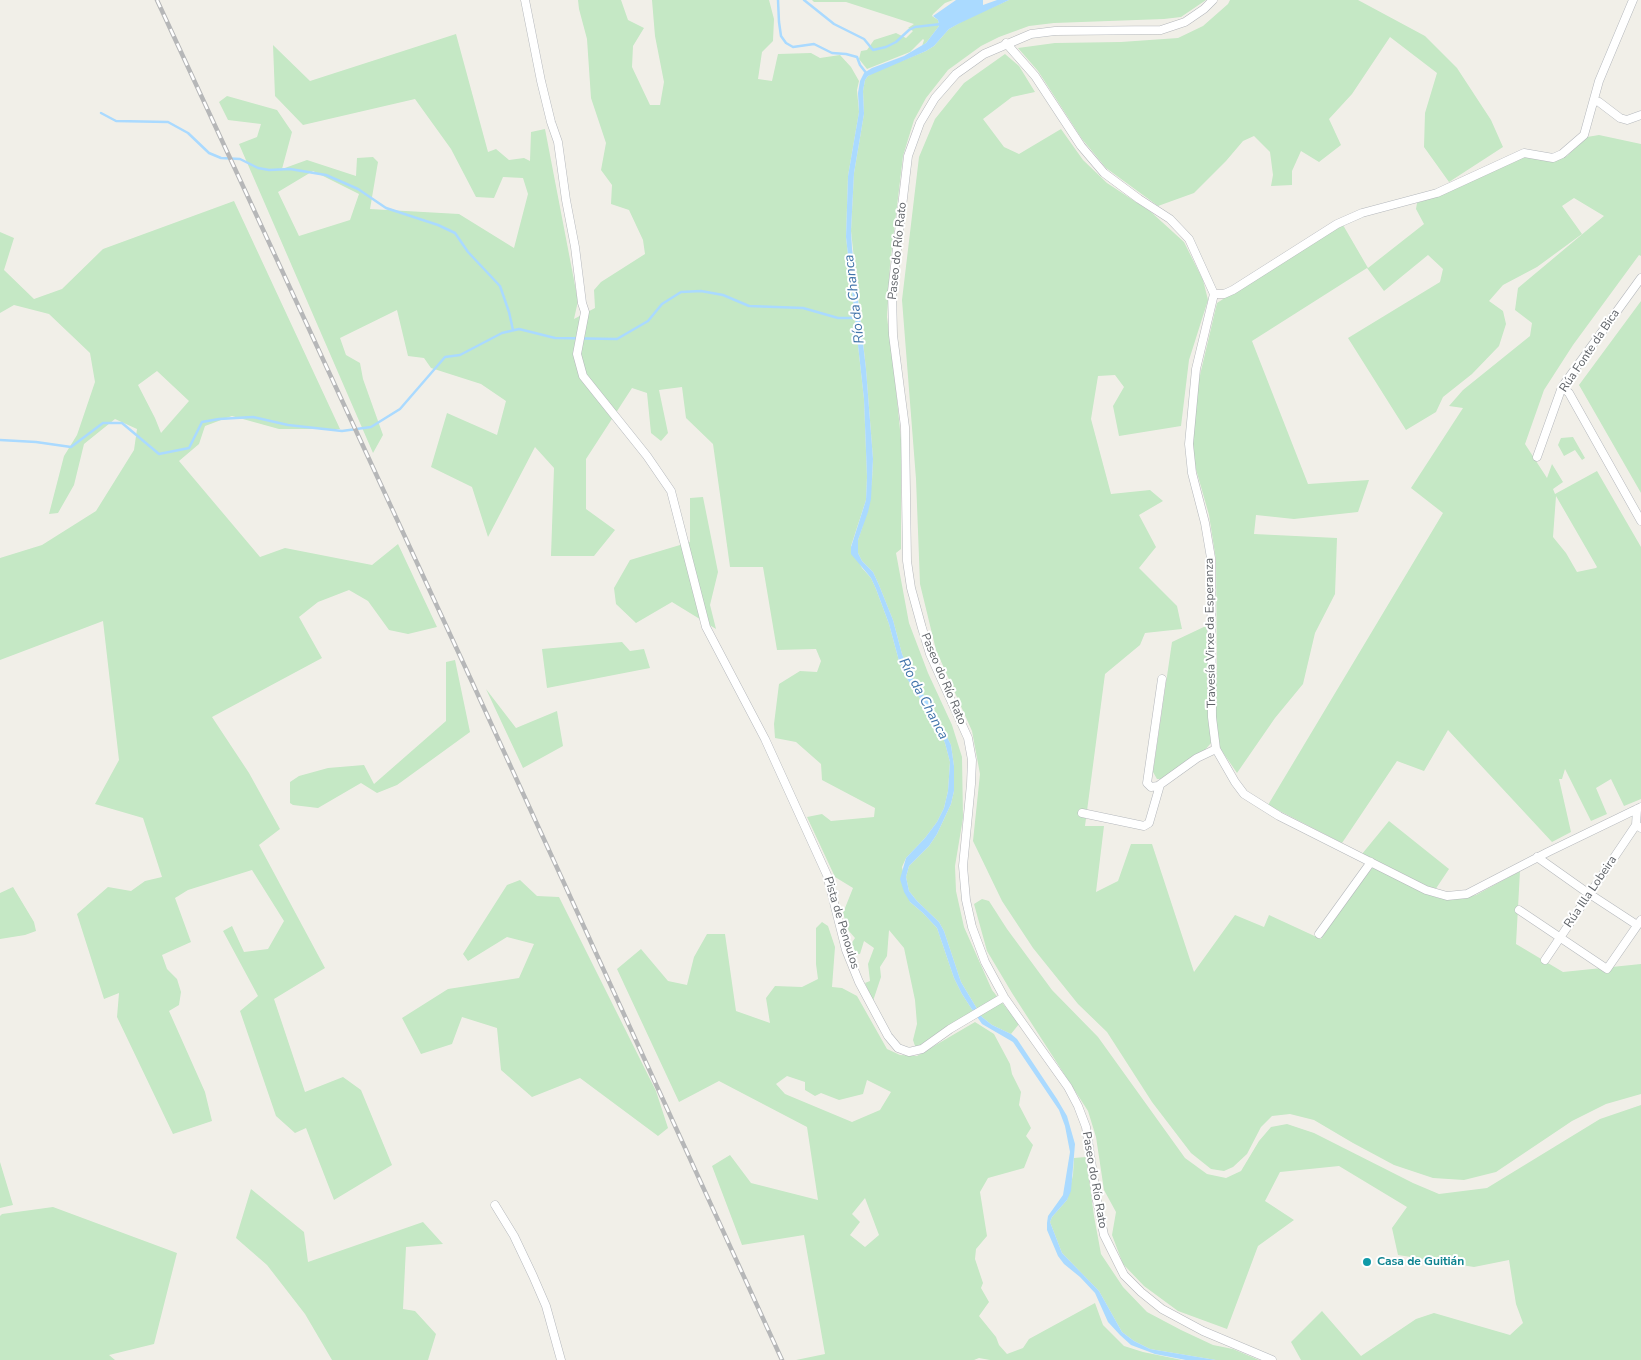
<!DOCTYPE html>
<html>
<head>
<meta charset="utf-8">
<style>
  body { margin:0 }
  canvas { display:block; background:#f1efe8 }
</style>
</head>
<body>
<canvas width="1641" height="1360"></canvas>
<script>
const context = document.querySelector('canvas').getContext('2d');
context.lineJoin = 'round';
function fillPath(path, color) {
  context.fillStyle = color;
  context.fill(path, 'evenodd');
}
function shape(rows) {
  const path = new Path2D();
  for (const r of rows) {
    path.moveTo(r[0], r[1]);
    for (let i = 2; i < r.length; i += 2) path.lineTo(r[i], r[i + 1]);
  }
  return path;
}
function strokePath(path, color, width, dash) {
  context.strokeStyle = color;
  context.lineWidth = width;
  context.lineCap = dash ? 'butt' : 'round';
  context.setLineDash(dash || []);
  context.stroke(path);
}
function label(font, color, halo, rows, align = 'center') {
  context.font = font + ' "Nunito Sans",sans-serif';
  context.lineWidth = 4;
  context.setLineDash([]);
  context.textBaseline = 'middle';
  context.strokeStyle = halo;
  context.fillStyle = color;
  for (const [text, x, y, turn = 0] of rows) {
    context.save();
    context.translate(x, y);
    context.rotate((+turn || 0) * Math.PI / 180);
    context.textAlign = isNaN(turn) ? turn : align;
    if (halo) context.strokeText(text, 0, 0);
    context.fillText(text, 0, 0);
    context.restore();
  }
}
fillPath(shape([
  [578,0,621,0,628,20,644,28,633,46,632,67,650,105,660,105,664,82,655,36,652,0,769,0,774,19,773,41,762,52,758,79,772,81,778,54,811,53,820,58,840,55,851,67,859,81,857,90,859,112,848,176,846,237,864,399,867,477,866,500,851,546,862,568,871,578,876,589,889,624,899,661,906,677,936,723,945,743,950,762,948,791,944,808,937,822,925,838,906,858,902,867,910,902,923,913,937,928,954,978,962,994,973,1011,916,1049,913,1040,917,1024,915,1000,904,948,889,930,887,956,880,967,881,977,873,1001,865,983,870,981,868,964,874,948,864,941,860,954,853,954,851,944,855,938,848,930,843,913,853,888,835,877,807,817,822,814,831,821,874,817,875,808,822,780,821,764,796,742,775,738,774,724,779,684,800,671,817,672,821,661,816,649,777,650,763,567,730,567,713,444,686,418,682,387,659,390,668,433,661,441,651,433,647,393,632,388,586,459,586,509,615,530,594,556,551,556,554,468,535,447,488,537,472,487,431,467,447,413,497,435,506,401,481,384,431,368,424,358,408,356,397,310,340,338,346,355,360,363,363,379,383,435,373,453,239,144,257,137,261,124,228,120,219,102,227,96,277,110,292,132,282,169,307,160,356,176,357,158,373,157,378,162,370,209,459,214,514,248,528,194,523,178,503,177,494,198,476,197,451,149,415,99,303,125,275,96,273,45,310,81,456,34,488,152,496,149,509,160,524,158,530,161,531,132,545,129,578,301,574,319,595,308,594,290,601,282,645,254,643,240,629,210,611,204,612,185,601,170,606,143,591,98,587,39,579,9],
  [313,171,359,194,350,220,299,236,278,192],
  [812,0,953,0,945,3,933,14,932,16,938,20,939,26,926,43,922,46,924,40,923,39,910,52,867,69,859,59,861,51,867,50,874,40,896,33,906,38,913,31,908,28,914,24,846,2,814,2],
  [1009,0,1206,0,1181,17,1164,19,1054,23,1029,26,999,37,981,46,948,70,926,98,914,120,903,156,890,265,887,317,895,379,901,440,901,549,896,553,909,623,928,673,952,725,962,757,963,818,955,866,956,891,964,927,992,990,1019,1024,1011,1034,992,1025,982,1017,961,982,944,931,939,922,917,901,909,891,906,877,909,866,929,846,937,834,951,804,954,791,954,766,951,745,935,713,911,675,902,654,893,620,879,585,873,572,862,561,858,553,858,540,863,525,872,481,873,459,866,369,851,231,854,173,864,114,863,91,865,80,868,76,875,72,926,51,934,46,949,29,968,18],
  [1230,0,1358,0,1425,36,1457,68,1491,120,1503,147,1449,182,1424,147,1425,113,1437,73,1390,37,1352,94,1329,119,1341,145,1319,162,1301,151,1292,171,1292,185,1271,186,1273,175,1270,152,1254,136,1243,141,1226,161,1194,193,1158,206,1106,168,1082,139,1038,71,1018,48,1055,43,1121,42,1178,38,1203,26,1228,4],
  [1005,54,1019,66,1035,92,1012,97,983,119,1004,147,1019,154,1061,129,1083,160,1107,183,1151,212,1184,242,1203,280,1208,300,1189,360,1181,426,1119,436,1113,406,1124,387,1115,375,1098,376,1091,419,1111,494,1150,490,1163,501,1139,515,1156,547,1139,568,1177,606,1182,629,1145,633,1140,645,1105,674,1085,826,1104,826,1096,892,1118,881,1131,844,1152,844,1194,972,1235,915,1264,927,1269,915,1321,939,1347,899,1373,867,1412,887,1438,898,1454,899,1476,895,1520,871,1516,944,1563,972,1641,964,1641,1094,1606,1104,1572,1121,1496,1172,1464,1180,1433,1178,1394,1165,1353,1143,1314,1120,1290,1114,1272,1116,1261,1127,1247,1154,1233,1167,1224,1171,1211,1169,1191,1153,1152,1102,1107,1032,1078,1004,1033,948,1002,901,973,841,980,774,972,731,936,650,920,584,916,479,902,300,919,157,935,119,964,83],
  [1599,135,1641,144,1641,256,1639,255,1573,345,1544,390,1525,444,1547,478,1552,464,1563,482,1553,489,1555,494,1597,471,1641,547,1641,799,1624,806,1611,779,1596,788,1607,814,1591,821,1565,769,1562,779,1559,779,1571,832,1552,842,1448,730,1424,771,1397,761,1342,843,1268,805,1443,513,1411,488,1463,408,1449,406,1463,390,1530,336,1532,323,1515,310,1518,288,1604,216,1574,198,1562,206,1582,234,1537,267,1503,285,1489,301,1503,311,1506,324,1499,346,1472,374,1443,397,1436,412,1406,430,1348,338,1440,282,1443,269,1428,255,1384,291,1367,268,1252,341,1308,484,1369,480,1358,512,1294,519,1256,515,1254,534,1337,538,1335,594,1315,633,1303,684,1275,718,1237,773,1213,738,1217,669,1216,560,1209,515,1192,455,1192,409,1217,303,1290,255,1343,225,1368,268,1424,224,1416,209,1417,203,1449,191,1520,157,1541,158,1553,161,1567,156,1587,137],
  [1556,496,1597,567,1596,568,1577,572,1566,553,1553,537],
  [234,201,340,429,279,429,232,416,205,426,199,444,179,461,260,557,285,548,372,565,398,544,437,627,408,634,389,630,368,601,349,590,318,602,299,617,322,658,212,717,249,773,280,829,259,845,325,968,274,999,305,1092,343,1077,361,1090,392,1165,334,1200,306,1128,295,1133,276,1116,240,1011,258,996,223,931,232,926,244,952,268,949,284,921,252,870,188,890,175,898,191,942,162,955,167,969,177,979,181,992,179,1005,169,1011,205,1092,212,1121,173,1134,117,1017,119,993,104,999,77,914,108,887,131,891,145,881,162,877,143,818,95,804,119,760,103,621,0,660,0,558,42,545,96,511,134,450,137,429,115,419,84,444,74,485,58,513,49,514,64,456,77,435,95,382,90,353,49,314,14,305,0,313,0,232,14,238,4,270,34,299,62,289,103,249],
  [157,371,189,401,161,433,155,418,138,385],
  [1641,301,1641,493,1579,385],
  [1573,437,1585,458,1582,460,1575,450,1564,456,1558,445,1561,438],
  [703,497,718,572,710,605,716,629,672,602,636,623,616,604,614,588,630,560,690,542,690,498],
  [1208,625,1208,710,1211,743,1205,750,1180,765,1164,779,1157,779,1153,772,1172,642],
  [622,642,630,651,644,649,650,668,547,688,542,649],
  [455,660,470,732,397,785,377,793,361,783,318,808,293,805,290,803,290,782,299,776,328,768,364,765,374,784,446,721,446,662],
  [486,689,516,728,557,711,563,746,523,768],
  [1389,821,1449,869,1435,890,1412,881,1362,854],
  [520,880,537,896,559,897,656,1091,668,1128,658,1136,580,1078,532,1097,501,1070,497,1028,462,1017,452,1044,421,1054,402,1018,448,989,519,978,534,944,507,937,468,961,463,954,507,885],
  [13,887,34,922,36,931,25,935,0,939,0,893],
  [982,899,989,901,1007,929,1052,990,1098,1037,1185,1158,1207,1174,1226,1178,1241,1171,1259,1141,1271,1127,1287,1124,1314,1133,1413,1183,1439,1194,1487,1188,1600,1119,1641,1105,1641,1360,1301,1360,1291,1342,1322,1311,1361,1356,1416,1319,1434,1313,1510,1335,1523,1323,1516,1304,1509,1260,1474,1267,1398,1255,1392,1228,1407,1207,1339,1166,1280,1172,1265,1201,1294,1220,1258,1246,1227,1329,1178,1311,1144,1286,1123,1264,1112,1235,1116,1212,1104,1190,1096,1137,1088,1111,1012,993,987,951,974,904],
  [822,922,828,926,835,947,832,987,842,988,857,996,887,1049,900,1055,917,1056,975,1022,994,1034,1010,1064,1012,1074,1021,1092,1019,1105,1031,1128,1026,1136,1033,1145,1024,1168,988,1178,980,1192,987,1236,976,1249,975,1259,983,1283,981,1288,989,1302,979,1316,996,1337,999,1345,1007,1354,1023,1348,1029,1339,1095,1303,1103,1325,1124,1346,1143,1352,1182,1360,990,1360,979,1358,974,1360,796,1360,825,1354,804,1235,742,1245,712,1166,730,1155,751,1183,818,1200,807,1127,719,1081,679,1102,617,969,641,949,668,981,687,985,694,957,707,934,725,934,736,1011,770,1023,766,998,775,986,802,987,818,979,816,964,816,928],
  [787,1076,805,1082,805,1090,815,1096,821,1093,839,1100,863,1094,867,1080,891,1092,880,1110,852,1122,785,1094,776,1084],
  [865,1198,879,1235,865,1247,850,1235,860,1222,852,1214],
  [1086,1157,1094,1216,1101,1254,1123,1287,1147,1312,1181,1330,1213,1345,1233,1349,1259,1360,1216,1360,1150,1349,1134,1341,1122,1332,1099,1291,1062,1253,1050,1222,1052,1217,1067,1200,1073,1175,1074,1158],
  [0,1162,13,1205,0,1208],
  [251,1189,304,1232,308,1262,423,1222,443,1244,406,1247,403,1309,415,1311,436,1334,428,1360,332,1360,305,1314,267,1265,236,1238],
  [53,1207,177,1253,154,1344,109,1355,115,1360,0,1360,0,1216,2,1214]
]), '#c5e8c5');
fillPath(shape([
  [956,0,983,0,983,5,997,0,1009,0,958,24,949,29,934,46,926,51,868,76,865,80,863,91,864,114,854,173,851,231,852,248,866,369,873,459,871,499,868,512,858,540,858,553,862,561,873,572,879,585,893,620,902,654,911,675,935,713,951,745,954,766,954,791,951,804,937,834,929,846,909,866,906,877,909,891,917,901,939,922,944,931,961,982,982,1017,992,1025,1011,1034,1017,1039,1057,1099,1067,1116,1075,1144,1071,1191,1067,1200,1052,1217,1050,1222,1062,1253,1099,1291,1122,1332,1134,1341,1150,1349,1216,1360,1186,1360,1155,1354,1131,1345,1120,1335,1108,1322,1095,1293,1080,1277,1064,1264,1058,1256,1047,1230,1047,1223,1048,1216,1063,1195,1070,1152,1065,1126,1059,1110,1013,1042,982,1024,973,1011,962,994,954,978,937,928,923,913,910,902,904,892,900,879,906,858,925,838,937,822,944,808,948,791,950,762,945,743,936,723,906,677,899,661,889,624,876,589,871,578,851,554,851,547,866,500,867,477,864,399,846,237,848,176,859,112,858,93,860,81,864,73,872,68,904,56,926,43,939,26,938,20,933,16]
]), '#aadaff');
strokePath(shape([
  [778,0,779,22,781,36,786,43,793,47,814,44,832,53,846,54,857,57,860,65,867,74],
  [804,0,834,24,864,39,873,50,886,47,896,42,909,30,915,27,941,24],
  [101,113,116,121,168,122,188,133,209,153,221,158,240,159,258,168,269,170,290,169,326,175,358,189,386,208,438,225,455,233,468,252,500,286,509,312,513,330],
  [0,440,36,442,71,447,103,423,122,423,159,454,189,448,202,422,219,419,253,417,288,425,342,431,371,427,400,409,445,357,460,355,502,333,519,329,555,338,617,339,648,321,662,304,681,292,701,291,723,295,749,306,803,308,838,318,858,318]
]), '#aadaff', 2.5);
const minor = shape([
  [525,0,541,81,551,122,558,142,566,200,575,247,582,303,585,312,577,354,583,376,647,456,671,491,706,627,765,739,827,875,846,950,859,982,888,1036,898,1048,909,1052,922,1049,950,1029,1004,997],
  [1213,0,1204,9,1185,22,1161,30,1055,31,1031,34,984,54,956,74,935,98,920,123,908,156,892,291,893,335,905,427,907,561,911,588,922,628,930,654,968,738,972,760,971,784,963,866,966,900,972,927,985,962,1004,997,1068,1087,1078,1106,1086,1127,1097,1201,1104,1235,1124,1275,1141,1292,1162,1309,1203,1331,1272,1360],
  [1006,43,1035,76,1081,146,1104,173,1139,199,1170,219,1189,239,1214,294,1196,369,1189,444,1192,473,1205,523,1211,558,1212,717,1216,749,1235,782,1244,794,1279,816,1426,890,1447,896,1467,894,1548,852,1641,807],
  [1594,101,1599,102,1620,118,1627,120,1641,115],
  [1214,294,1224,294,1233,290,1337,224,1362,213,1437,193,1524,153,1553,158,1562,154,1584,135,1599,81,1633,0],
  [1562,387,1569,393,1641,521],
  [1537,457,1562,387,1641,278],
  [1162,679,1147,783,1151,787,1158,786,1197,758,1216,749],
  [1637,809,1636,825,1641,828],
  [1082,813,1144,826,1149,823,1160,785],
  [1537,857,1585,891,1637,925],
  [1519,910,1607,969,1641,920],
  [1319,934,1371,862],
  [1545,960,1636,825],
  [495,1205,514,1236,533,1276,546,1306,561,1360]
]);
strokePath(minor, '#b5b8bc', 9);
strokePath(minor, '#fff', 8);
const rail = shape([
  [157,0,473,684,782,1360]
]);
strokePath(rail, '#b6b7b8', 4.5);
strokePath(rail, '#fff', 2.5, [8]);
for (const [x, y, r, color] of [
  [1367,1262,5,"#0f9aa8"]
]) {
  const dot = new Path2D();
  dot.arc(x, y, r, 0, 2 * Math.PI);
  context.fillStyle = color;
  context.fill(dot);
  strokePath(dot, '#fff', 2);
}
label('12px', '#5f6368', '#fff', [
  ["Paseo do Río Rato",898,251,-84],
  ["Rúa Fonte da Bica",1590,351,-56],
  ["Travesía Virxe da Esperanza",1211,633,-91],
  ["Paseo do Río Rato",943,679,67],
  ["Rúa Illa Lobeira",1591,892,-56],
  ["Pista de Penoulos",841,923,73],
  ["Paseo do Río Rato",1094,1180,80]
]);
label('bold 12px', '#0d838f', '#fff', [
  ["Casa de Guitián",1377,1262]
], 'left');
label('italic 14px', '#4174aa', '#fff', [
  ["Río da Chanca",855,299,-97],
  ["Río da Chanca",923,699,62]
]);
</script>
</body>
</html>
